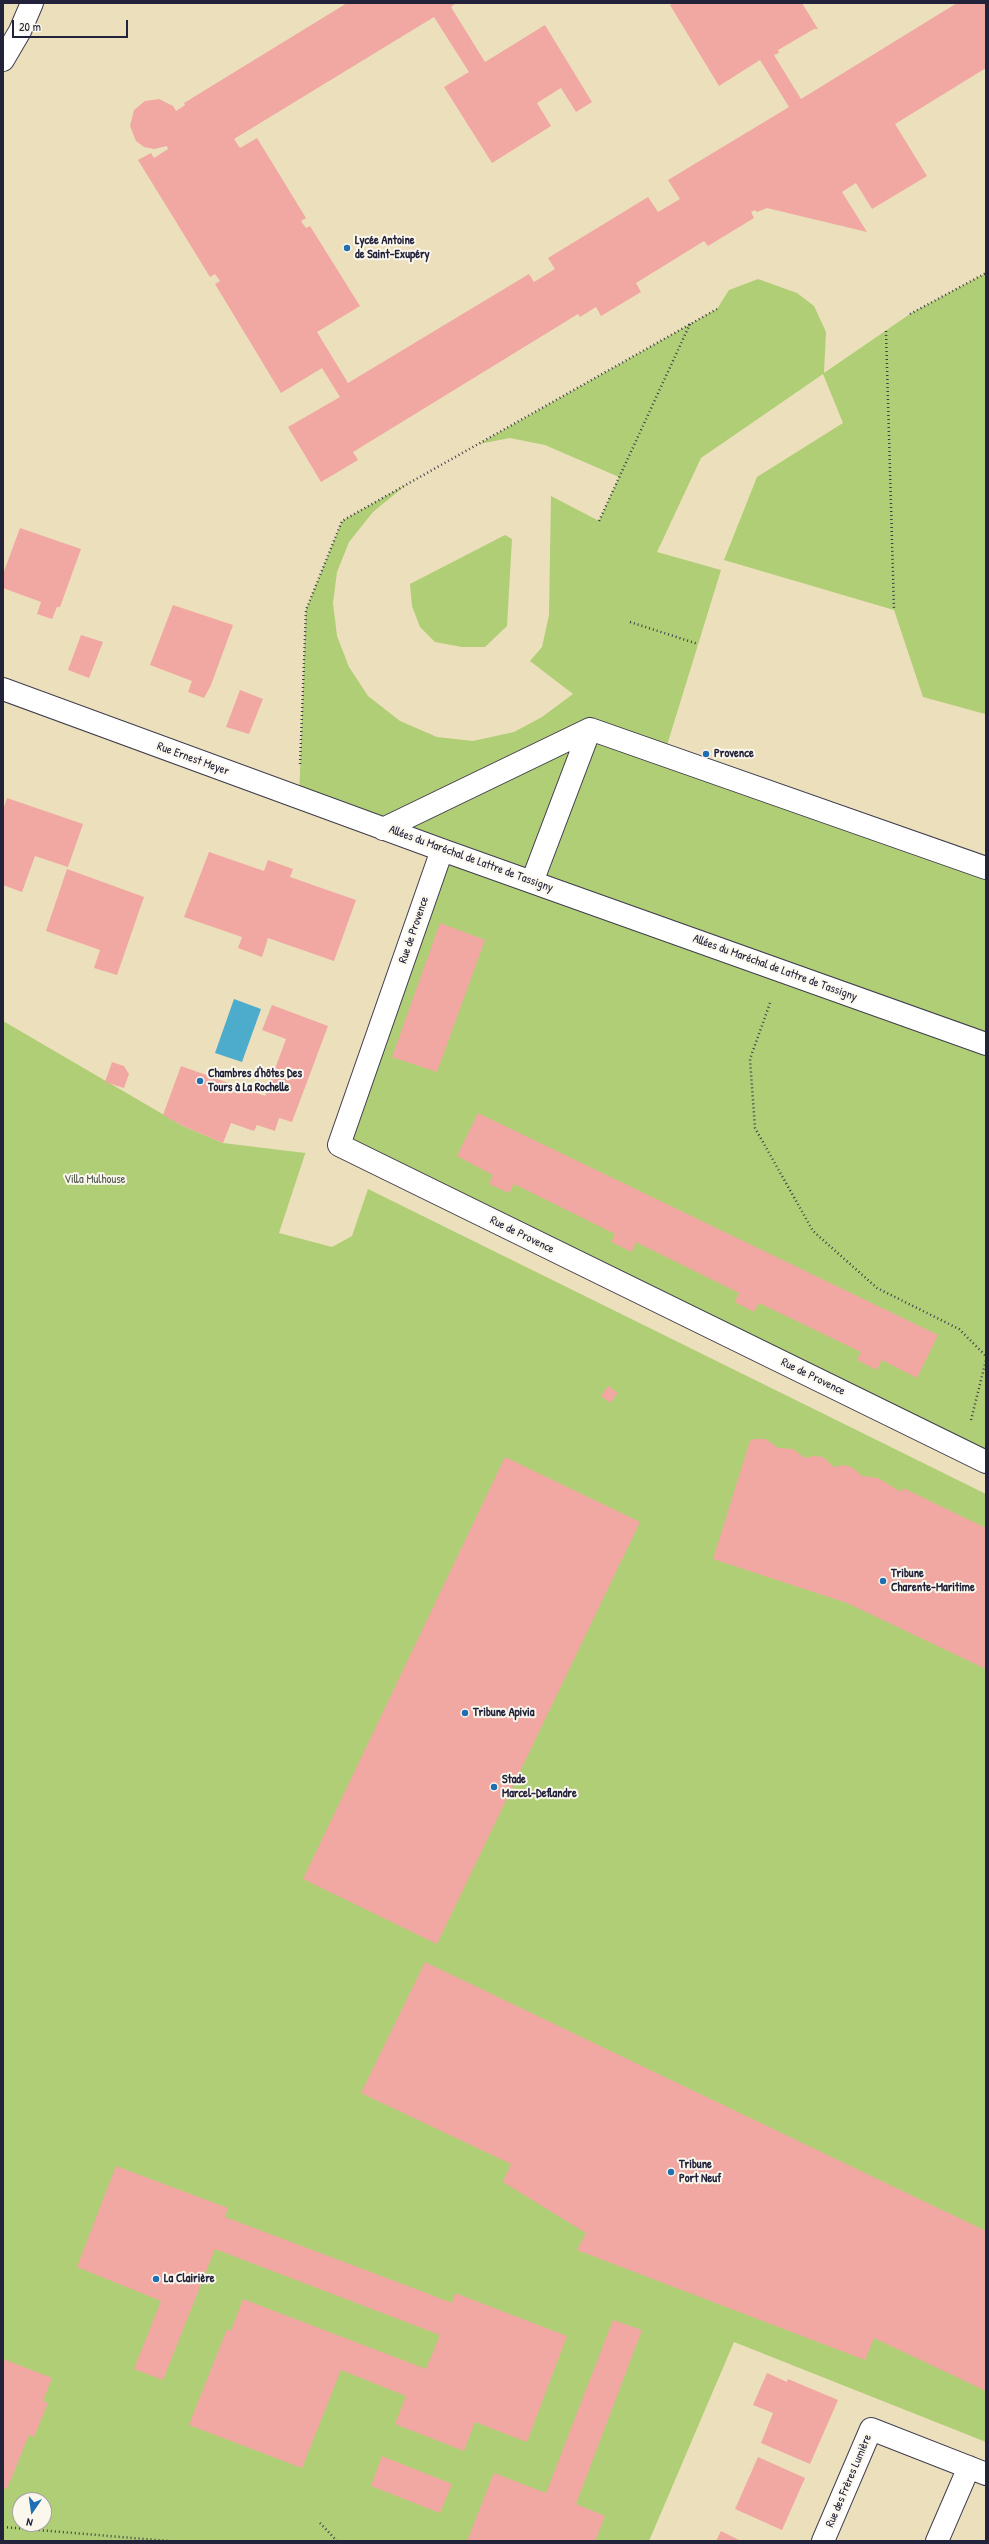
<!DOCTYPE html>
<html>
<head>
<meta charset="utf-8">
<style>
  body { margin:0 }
  #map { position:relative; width:989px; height:2544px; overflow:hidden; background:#ecdfbc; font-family:"Patrick Hand",sans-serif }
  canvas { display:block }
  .frame { position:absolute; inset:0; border:4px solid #22223b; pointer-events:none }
  .north { position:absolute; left:12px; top:2492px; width:40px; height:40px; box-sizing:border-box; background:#fbf7ec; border:1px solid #a4a2a5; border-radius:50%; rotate:193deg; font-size:11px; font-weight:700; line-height:16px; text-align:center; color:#22223b }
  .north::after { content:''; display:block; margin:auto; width:14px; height:18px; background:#1f6fb2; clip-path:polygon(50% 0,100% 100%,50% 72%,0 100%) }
  .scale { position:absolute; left:12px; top:20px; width:116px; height:18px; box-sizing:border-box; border:2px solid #22223b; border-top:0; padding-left:5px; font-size:12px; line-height:14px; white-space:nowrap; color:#22223b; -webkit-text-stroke:3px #fbf7ec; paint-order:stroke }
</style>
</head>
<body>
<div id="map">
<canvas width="989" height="2544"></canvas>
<div class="frame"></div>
<div class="north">N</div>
<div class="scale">20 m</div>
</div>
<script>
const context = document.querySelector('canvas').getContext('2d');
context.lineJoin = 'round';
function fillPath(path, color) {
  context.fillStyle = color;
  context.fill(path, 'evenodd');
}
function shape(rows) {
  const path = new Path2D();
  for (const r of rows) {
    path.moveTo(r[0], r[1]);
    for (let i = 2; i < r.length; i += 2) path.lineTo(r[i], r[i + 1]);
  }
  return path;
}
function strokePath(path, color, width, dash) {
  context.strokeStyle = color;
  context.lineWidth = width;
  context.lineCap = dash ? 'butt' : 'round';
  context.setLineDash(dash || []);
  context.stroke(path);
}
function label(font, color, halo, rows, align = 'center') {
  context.font = font + ' "Patrick Hand",sans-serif';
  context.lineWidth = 4;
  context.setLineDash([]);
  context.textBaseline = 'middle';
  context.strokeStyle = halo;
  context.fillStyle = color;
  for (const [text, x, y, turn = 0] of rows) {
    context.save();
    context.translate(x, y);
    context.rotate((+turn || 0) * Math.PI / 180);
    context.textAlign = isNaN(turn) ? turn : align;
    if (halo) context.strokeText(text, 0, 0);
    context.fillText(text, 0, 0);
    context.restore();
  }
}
fillPath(shape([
  [986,273,985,714,923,697,894,610,724,560,757,477,843,423,823,374,701,458,657,552,721,570,664,755,986,869,986,1462,339,1145,442,850,299,798,306,610,342,521,407,484,373,512,349,542,337,572,333,603,337,636,349,667,368,696,400,721,437,737,473,741,514,732,542,717,573,694,530,661,542,647,549,615,551,496,599,521,619,477,545,445,510,438,479,444,717,309,729,290,758,279,797,293,814,306,826,332,824,373,910,314],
  [505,535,512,539,507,626,485,647,462,647,435,642,420,627,412,606,410,584],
  [3,1021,183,1126,223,1143,305,1153,306,1151,279,1233,332,1247,352,1236,368,1189,986,1494,986,2442,734,2342,649,2541,3,2541],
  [20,2500,44,2500,44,2524,20,2524]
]), '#b0ce75');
fillPath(shape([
  [234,999,261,1009,242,1062,215,1053]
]), '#4daccc');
fillPath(shape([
  [347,3,456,3,451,7,485,62,545,25,592,102,576,112,561,88,537,103,551,126,492,163,444,87,469,72,434,17,234,139,240,148,257,138,306,218,301,221,306,228,310,226,360,306,317,332,348,383,529,274,534,282,555,269,548,258,648,197,658,212,680,199,668,180,789,107,760,60,719,86,670,5,674,3,802,3,818,29,814,29,778,50,779,53,774,55,801,99,957,3,986,3,986,68,895,124,927,176,872,209,856,183,842,192,867,232,767,208,757,212,755,210,751,212,754,218,708,246,704,241,636,283,641,292,601,316,596,307,580,317,578,314,353,452,358,460,321,482,288,427,340,397,322,368,281,393,215,284,220,281,215,274,210,277,138,160,151,153,154,158,168,149,167,146,154,149,144,147,136,141,130,126,134,110,145,101,159,99,173,106,176,111,185,105,184,103],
  [20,528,81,549,60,607,57,607,52,619,37,614,41,602,3,588,3,574],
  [173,605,233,625,211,685,204,698,188,692,192,681,150,665],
  [81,635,103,642,89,678,68,670],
  [240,690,263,699,249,734,226,727],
  [7,798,83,824,68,867,35,856,22,892,3,885,3,810],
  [209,852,264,871,268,860,293,869,290,877,356,900,334,961,268,938,262,957,238,948,242,937,184,917],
  [67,869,144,897,117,975,94,968,100,950,46,931],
  [440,923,485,940,437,1072,392,1057],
  [272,1005,328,1026,292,1122,279,1118,275,1131,257,1125,254,1131,231,1123,223,1143,183,1126,163,1115,181,1066,265,1096,286,1039,262,1030],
  [112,1062,124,1066,129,1074,124,1088,105,1082],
  [478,1113,938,1335,917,1378,882,1360,877,1370,857,1360,861,1352,759,1303,754,1312,735,1302,739,1293,636,1242,632,1252,611,1242,615,1234,514,1184,509,1193,489,1184,493,1175,457,1156],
  [608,1386,618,1393,610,1403,601,1396],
  [754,1439,766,1439,778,1448,793,1449,805,1458,813,1456,823,1457,834,1467,845,1465,853,1468,862,1476,878,1478,901,1492,903,1488,986,1528,986,1669,847,1603,713,1559,750,1441],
  [505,1457,640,1522,437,1944,303,1879],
  [425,1962,986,2231,986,2391,874,2338,865,2360,577,2250,586,2233,503,2182,511,2164,361,2093],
  [116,2166,228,2208,225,2217,421,2291,452,2303,455,2293,567,2336,527,2442,475,2422,464,2451,395,2424,406,2396,341,2370,302,2468,189,2425,227,2329,231,2331,243,2299,426,2369,440,2335,215,2249,163,2380,134,2369,161,2301,77,2267],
  [613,2320,642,2330,576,2504,605,2516,595,2541,467,2541,494,2473,546,2493],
  [3,2359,52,2378,43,2401,48,2403,34,2437,29,2435,7,2489,3,2488],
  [767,2373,787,2382,788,2379,838,2400,810,2464,761,2443,773,2413,753,2405],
  [382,2456,452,2484,440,2513,371,2486],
  [758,2457,805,2478,782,2530,735,2509],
  [721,2531,741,2541,716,2541]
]), '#f1a8a2');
const minor = shape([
  [3,60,20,31,32,3],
  [3,689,442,850,986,1044],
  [383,829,590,729,986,868],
  [442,850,339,1145,986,1462],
  [532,882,590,729],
  [823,2541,871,2429,986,2474],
  [937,2541,969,2467]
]);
strokePath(minor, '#403e4e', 24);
strokePath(shape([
  [910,314,986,273],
  [886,331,894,610],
  [599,521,690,324],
  [630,622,698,644],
  [300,764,306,610,342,521,717,309],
  [770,1003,750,1059,755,1128,813,1231,877,1288,959,1329,986,1356],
  [971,1420,986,1360],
  [320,2523,337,2541],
  [3,2527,168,2541]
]), '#403e4e', 2.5, [1, 3]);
strokePath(minor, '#fff', 22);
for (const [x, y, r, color] of [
  [347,248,4,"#1f6fb2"],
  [706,754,4,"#1f6fb2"],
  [200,1081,4,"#1f6fb2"],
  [883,1581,4,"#1f6fb2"],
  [465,1713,4,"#1f6fb2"],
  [494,1787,4,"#1f6fb2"],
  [671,2172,4,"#1f6fb2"],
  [156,2279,4,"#1f6fb2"]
]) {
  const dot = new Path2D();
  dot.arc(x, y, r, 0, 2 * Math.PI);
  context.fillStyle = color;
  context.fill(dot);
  strokePath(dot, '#fbf7ec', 1.5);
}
label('bold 12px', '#22223b', '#fbf7ec', [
  ["Lycée Antoine",355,241],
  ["de Saint-Exupéry",355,255],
  ["Provence",714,754],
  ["Chambres d'hôtes Des",208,1074],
  ["Tours à La Rochelle",208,1088],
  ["Tribune",891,1574],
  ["Charente-Maritime",891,1588],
  ["Tribune Apivia",473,1713],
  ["Stade",502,1780],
  ["Marcel-Deflandre",502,1794],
  ["Tribune",679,2165],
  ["Port Neuf",679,2179],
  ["La Clairière",164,2279]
], 'left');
label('12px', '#22223b', '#fbf7ec', [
  ["Rue Ernest Meyer",193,759,20],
  ["Allées du Maréchal de Lattre de Tassigny",471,859,20],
  ["Rue de Provence",414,930,-71],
  ["Allées du Maréchal de Lattre de Tassigny",775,968,20],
  ["Rue de Provence",522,1235,26],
  ["Rue de Provence",813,1377,26],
  ["Rue des Frères Lumière",849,2481,-67]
]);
label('12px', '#4d564c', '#fbf7ec', [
  ["Villa Mulhouse",95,1180]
]);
</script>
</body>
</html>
